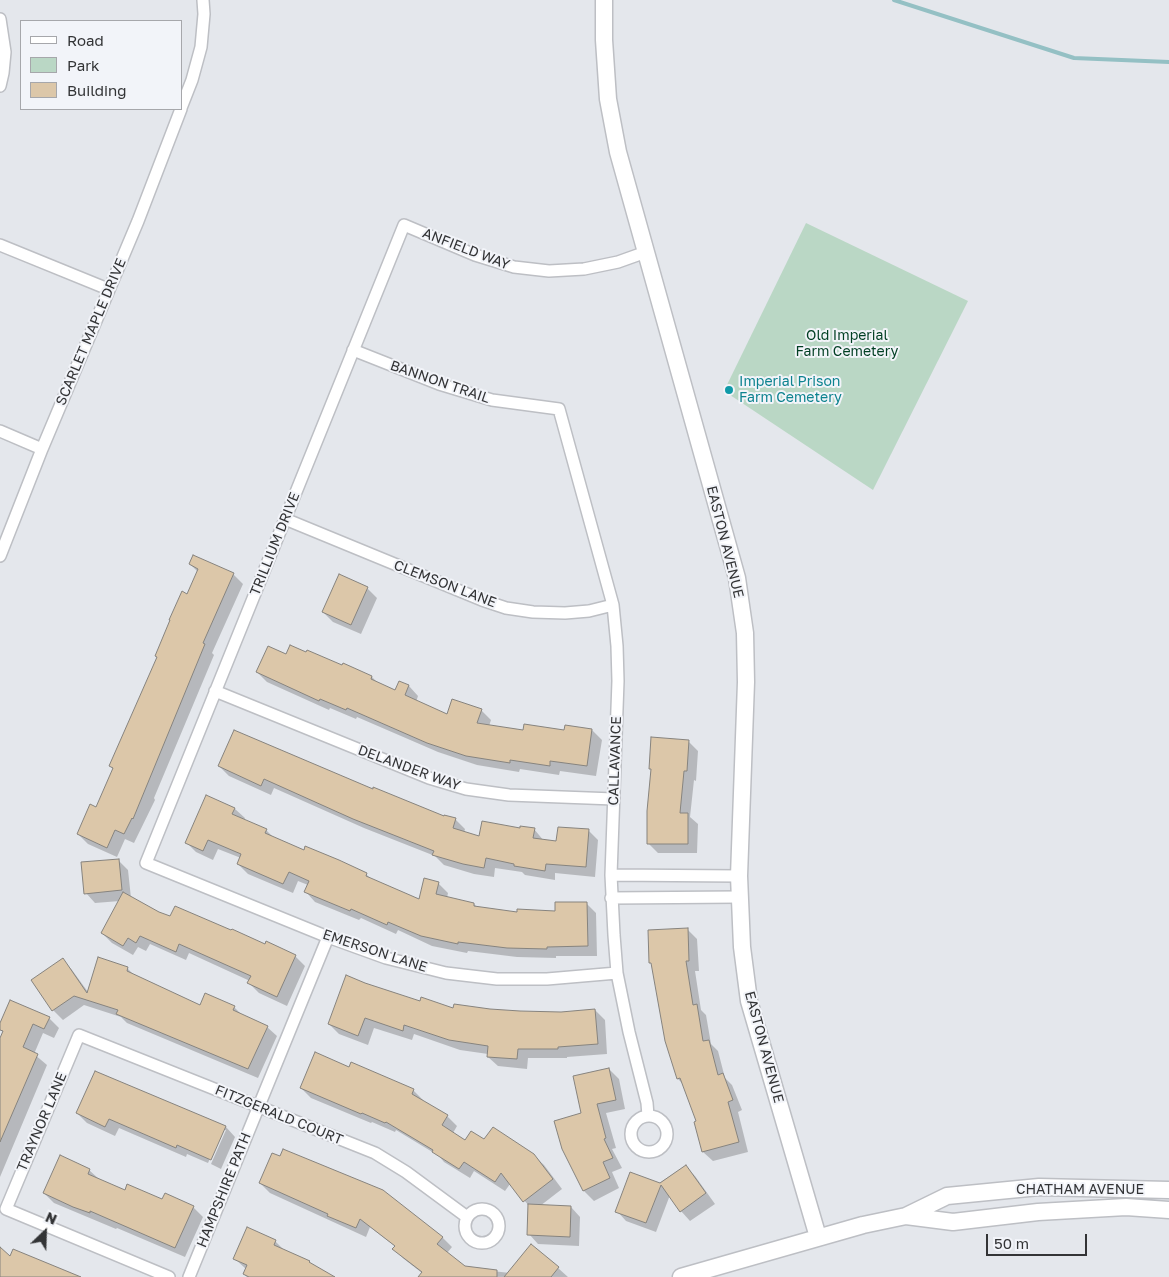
<!DOCTYPE html>
<html>
<head>
<meta charset="utf-8">
<style>
  body { margin:0 }
  #map { position:relative; width:1169px; height:1277px; overflow:hidden; background:#e4e7ec; font-family:"Golos Text",sans-serif }
  canvas { display:block }
  .legend { position:absolute; left:20px; top:20px; width:162px; height:90px; box-sizing:border-box; background:#f2f4f9; border:1px solid #a6a7ab; margin:0; padding:6px 9px; list-style:none; font-size:15px; color:#333436 }
  .legend li { display:flex; align-items:center; gap:10px; height:25px }
  .legend b { width:25px; border:1px solid #a6a7ab }
  .north { position:absolute; left:20px; top:1207px; width:50px; height:50px; -webkit-text-stroke:4px #f2f4f9; paint-order:stroke; rotate:24deg; font-size:14px; font-weight:700; line-height:20px; text-align:center; color:#333436 }
  .north::after { content:''; display:block; margin:auto; width:18px; height:22px; background:#333436; clip-path:polygon(50% 0,100% 100%,50% 72%,0 100%) }
  .scale { position:absolute; left:986px; top:1234px; width:101px; height:22px; box-sizing:border-box; border:2px solid #333436; border-top:0; padding-left:6px; font-size:15px; line-height:18px; white-space:nowrap; color:#333436; -webkit-text-stroke:4px #f2f4f9; paint-order:stroke }
</style>
</head>
<body>
<div id="map">
<canvas width="1169" height="1277"></canvas>
<ul class="legend">
<li><b style="height:6px;background:#fff"></b>Road</li>
<li><b style="height:14px;background:#bad7c5"></b>Park</li>
<li><b style="height:14px;background:#dcc7a9"></b>Building</li>
</ul>
<div class="north">N</div>
<div class="scale">50 m</div>
</div>
<script>
const context = document.querySelector('canvas').getContext('2d');
context.lineJoin = 'round';
function fillPath(path, color) {
  context.fillStyle = color;
  context.fill(path, 'evenodd');
}
function shape(rows) {
  const path = new Path2D();
  for (const r of rows) {
    if (r.length === 3) {
      path.moveTo(r[0] + r[2], r[1]);
      path.arc(r[0], r[1], r[2], 0, 2 * Math.PI);
      continue;
    }
    path.moveTo(r[0], r[1]);
    for (let i = 2; i < r.length; i += 2) path.lineTo(r[i], r[i + 1]);
  }
  return path;
}
function strokePath(path, color, width, dash) {
  context.strokeStyle = color;
  context.lineWidth = width;
  context.lineCap = dash ? 'butt' : 'round';
  context.setLineDash(dash || []);
  context.stroke(path);
}
function label(font, color, halo, rows, align = 'center') {
  context.font = font + ' "Golos Text",sans-serif';
  context.lineWidth = 4;
  context.setLineDash([]);
  context.textBaseline = 'middle';
  context.strokeStyle = halo;
  context.fillStyle = color;
  for (const [text, x, y, turn = 0] of rows) {
    context.save();
    context.translate(x, y);
    context.rotate((+turn || 0) * Math.PI / 180);
    context.textAlign = isNaN(turn) ? turn : align;
    if (halo) context.strokeText(text, 0, 0);
    context.fillText(text, 0, 0);
    context.restore();
  }
}
fillPath(shape([
  [806,223,968,301,873,490,724,391]
]), '#bad7c5');
fillPath(shape([
  [190,564,233,574,243,584,212,653,214,655,154,798,155,800,134,843,125,839,117,857,88,844,78,834,97,809,114,770,110,766,198,572],
  [367,588,377,598,361,634,333,622,323,612],
  [287,656,343,667,372,677,379,684,396,692,400,683,409,686,418,696,416,702,448,716,481,710,491,720,489,726,524,731,592,730,602,740,596,776,560,771,559,775,520,769,519,772,477,765,438,752,357,717,356,719,330,708,329,710,267,682,257,672],
  [688,741,698,751,696,781,694,780,690,817,698,824,697,853,658,853,648,843,652,770,650,768],
  [219,766,373,790,445,818,456,820,465,829,464,833,480,837,521,829,534,829,544,841,558,843,588,830,598,840,595,877,555,873,555,880,525,875,522,872,495,868,494,877,474,874,444,865,435,856,364,828,274,788,271,795,229,776],
  [207,797,235,809,245,818,244,821,266,830,274,838,304,851,366,874,372,880,420,900,438,883,448,893,447,898,474,904,478,908,518,913,557,913,586,903,596,913,597,956,556,956,556,958,517,957,468,951,467,953,432,946,398,930,396,934,361,918,359,920,315,902,306,892,308,885,298,881,293,893,248,874,238,864,241,858,218,849,213,860,196,852,187,843],
  [118,860,128,870,131,898,159,913,295,956,305,966,287,1006,259,993,249,983,250,981,189,953,186,960,150,944,146,951,138,947,133,955,112,943,102,933,120,901,95,903,86,893],
  [687,929,697,939,699,971,695,971,701,1010,706,1015,711,1044,718,1051,725,1078,732,1085,742,1110,738,1112,748,1152,713,1161,703,1152,697,1122,684,1085,678,1079],
  [63,960,72,970,88,992,127,968,135,976,201,1006,234,1007,243,1016,267,1027,277,1036,258,1078,127,1023,121,1017,84,1005,63,1020,53,1010,33,981],
  [365,985,421,1002,454,1010,561,1013,595,1010,605,1020,607,1054,567,1057,567,1058,528,1058,527,1069,498,1066,488,1057,488,1054,460,1050,414,1034,412,1040,374,1028,368,1045,339,1034,329,1024],
  [49,1018,59,1028,54,1038,43,1033,34,1054,47,1065,0,1177,0,1042,4,1033,0,1029,0,1026],
  [349,1068,413,1090,423,1100,422,1101,447,1116,457,1126,453,1133,466,1142,485,1141,533,1155,544,1165,562,1189,540,1206,571,1207,580,1217,579,1246,538,1244,529,1234,530,1207,510,1184,505,1191,474,1171,470,1178,444,1162,439,1156,396,1130,395,1132,372,1122,371,1123,311,1098,301,1088],
  [609,1069,619,1079,625,1109,606,1113,616,1148,612,1149,622,1168,612,1172,619,1188,594,1201,584,1191,563,1149],
  [95,1073,226,1127,235,1137,221,1169,211,1164,226,1130,223,1130,208,1163,187,1154,186,1157,119,1128,115,1136,87,1123,77,1113],
  [685,1166,695,1176,715,1204,690,1221,681,1211,670,1195,656,1232,626,1221,617,1211],
  [89,1170,100,1180,125,1192,193,1207,203,1217,185,1257,117,1228,116,1229,54,1203,44,1193],
  [260,1183,442,1237,452,1247,447,1253,466,1268,510,1273,514,1277,419,1277,422,1273,404,1259,394,1249,396,1247,370,1227,366,1237,270,1193],
  [275,1241,285,1251,309,1262,332,1277,247,1277,244,1274,246,1269,234,1258],
  [558,1268,568,1277,521,1277]
]), '#0003');
strokePath(shape([
  [894,0,1074,58,1169,62]
]), '#94c0c4', 4);
const building = shape([
  [193,555,234,573,203,643,205,644,133,819,132,818,124,834,115,830,107,848,77,834,90,804,96,807,113,768,109,766,157,657,155,656,170,620,169,620,182,591,187,594,198,569,189,564,193,555],
  [339,574,368,587,351,625,322,612,339,574],
  [290,645,306,652,307,650,342,665,343,663,372,676,371,679,395,690,399,681,409,685,405,695,447,714,452,699,482,709,477,723,523,730,524,724,564,730,565,725,592,729,587,766,550,761,550,766,510,760,510,763,466,756,427,743,347,708,346,710,320,699,319,701,256,672,268,646,286,654,290,645],
  [234,730,373,789,373,787,444,816,444,815,456,818,453,828,479,836,482,821,520,828,520,826,535,828,533,838,556,841,558,827,589,829,586,867,546,864,545,871,514,866,514,864,486,858,484,868,463,864,432,855,434,851,353,819,264,779,261,786,218,766,234,730],
  [651,737,689,740,687,771,684,771,680,813,688,813,688,844,647,844,647,811,651,769,649,769,651,737],
  [206,795,235,808,232,814,267,829,265,833,304,850,305,846,339,860,367,873,366,876,419,899,424,878,439,882,436,894,474,903,474,906,517,912,517,909,555,911,555,902,587,902,588,946,547,947,547,949,507,948,458,942,458,944,421,936,388,922,387,925,351,909,350,911,304,892,309,881,289,872,283,884,237,864,241,854,208,840,203,851,185,843,206,795],
  [119,859,122,890,84,894,81,862,119,859],
  [123,892,159,912,170,916,175,906,231,930,232,929,265,944,266,941,296,955,277,997,247,983,251,976,179,944,176,952,140,936,136,943,128,938,123,946,101,933,123,892],
  [688,928,689,961,686,961,693,1005,697,1004,703,1041,709,1040,718,1075,723,1073,733,1100,728,1102,739,1142,702,1152,694,1122,696,1121,680,1078,677,1079,665,1041,651,963,649,963,648,930,688,928],
  [98,957,128,967,127,971,200,1005,205,993,235,1006,233,1010,268,1026,248,1069,116,1014,118,1010,74,996,52,1011,31,980,63,958,87,993,98,957],
  [346,975,365,983,420,1001,421,997,453,1008,454,1004,490,1009,520,1011,561,1012,595,1009,598,1044,558,1047,558,1049,518,1049,517,1059,487,1057,488,1046,449,1040,404,1025,403,1031,365,1018,358,1036,328,1024,346,975],
  [10,1000,50,1017,44,1029,33,1024,23,1047,38,1054,0,1142,0,1038,3,1031,0,1030,0,1023,10,1000],
  [315,1052,349,1067,351,1062,414,1089,412,1094,448,1115,442,1125,465,1140,471,1131,484,1139,493,1127,534,1154,553,1179,523,1202,501,1173,495,1182,464,1162,459,1169,432,1152,433,1150,386,1122,385,1123,362,1113,361,1114,300,1088,315,1052],
  [609,1068,616,1100,597,1104,606,1138,604,1139,613,1158,603,1162,610,1178,583,1191,562,1149,554,1121,581,1113,573,1076,609,1068],
  [95,1071,226,1126,211,1160,177,1145,176,1148,109,1119,105,1127,76,1113,95,1071],
  [283,1149,383,1190,443,1237,437,1244,465,1266,497,1270,497,1277,418,1277,422,1272,392,1249,395,1246,360,1219,356,1228,327,1216,328,1214,259,1183,272,1153,280,1156,283,1149],
  [60,1155,90,1169,88,1174,125,1190,127,1184,162,1199,165,1193,194,1206,175,1248,90,1211,90,1213,73,1207,43,1193,60,1155],
  [686,1165,706,1193,680,1212,661,1185,646,1223,615,1212,630,1172,660,1183,686,1165],
  [528,1204,571,1206,570,1237,527,1235,528,1204],
  [247,1227,276,1240,274,1245,310,1261,309,1262,335,1277,249,1277,243,1274,247,1265,233,1259,247,1227],
  [531,1244,559,1267,551,1277,504,1277,531,1244],
  [0,1247,10,1256,13,1249,81,1277,0,1277,0,1247]
]);
fillPath(building, '#dcc7a9');
strokePath(building, '#86837e', 1);
const street = shape([
  [0,19,5,52,3,73,0,86],
  [181,108,192,80,201,47,204,14,203,0],
  [0,245,108,289],
  [353,350,439,384,492,400,559,409,613,605,617,646,618,681,611,875,614,935,617,973,629,1032,647,1103,648,1116],
  [0,431,42,449],
  [285,519,482,600,506,608,533,612,565,613,589,611,613,605],
  [0,556,42,449,138,221,181,109],
  [215,691,429,778,466,789,509,795,614,799],
  [611,875,739,876],
  [611,898,739,897],
  [617,973,547,979,497,979,446,973,386,958,328,937,146,863,404,225,475,255,514,267,549,271,584,269,618,262,646,252],
  [649,1134,18],
  [482,1226,17],
  [169,1277,6,1209,79,1035,375,1153,406,1172,467,1217],
  [189,1277,328,937]
]);
const secondary = shape([
  [604,0,604,40,608,99,618,152,737,578,745,633,746,682,739,876,742,947,749,1001,818,1237],
  [906,1216,953,1222,1038,1212,1126,1207,1169,1210],
  [681,1277,863,1225,906,1216,947,1196,1039,1187,1169,1190]
]);
strokePath(street, '#bdbfc4', 14);
strokePath(secondary, '#bdbfc4', 19);
strokePath(street, '#fff', 11);
strokePath(secondary, '#fff', 16);
for (const [x, y, r, color] of [
  [729,390,5,"#0f9aa8"]
]) {
  const dot = new Path2D();
  dot.arc(x, y, r, 0, 2 * Math.PI);
  context.fillStyle = color;
  context.fill(dot);
  strokePath(dot, '#f2f4f9', 2);
}
label('14px', '#333436', '#f2f4f9', [
  ["ANFIELD WAY",466,249,21],
  ["SCARLET MAPLE DRIVE",91,332,-67],
  ["BANNON TRAIL",440,382,19],
  ["EASTON AVENUE",725,542,76],
  ["TRILLIUM DRIVE",275,544,-68],
  ["CLEMSON LANE",445,584,21],
  ["CALLAVANCE",615,761,-88],
  ["DELANDER WAY",409,768,20],
  ["EMERSON LANE",375,951,18],
  ["EASTON AVENUE",764,1047,75],
  ["FITZGERALD COURT",279,1115,22],
  ["TRAYNOR LANE",42,1122,-67],
  ["HAMPSHIRE PATH",224,1190,-68],
  ["CHATHAM AVENUE",1080,1190]
]);
label('14px', '#003f23', '#f2f4f9', [
  ["Old Imperial",847,336],
  ["Farm Cemetery",847,352]
]);
label('14px', '#0d838f', '#f2f4f9', [
  ["Imperial Prison",739,382],
  ["Farm Cemetery",739,398]
], 'left');
</script>
</body>
</html>
